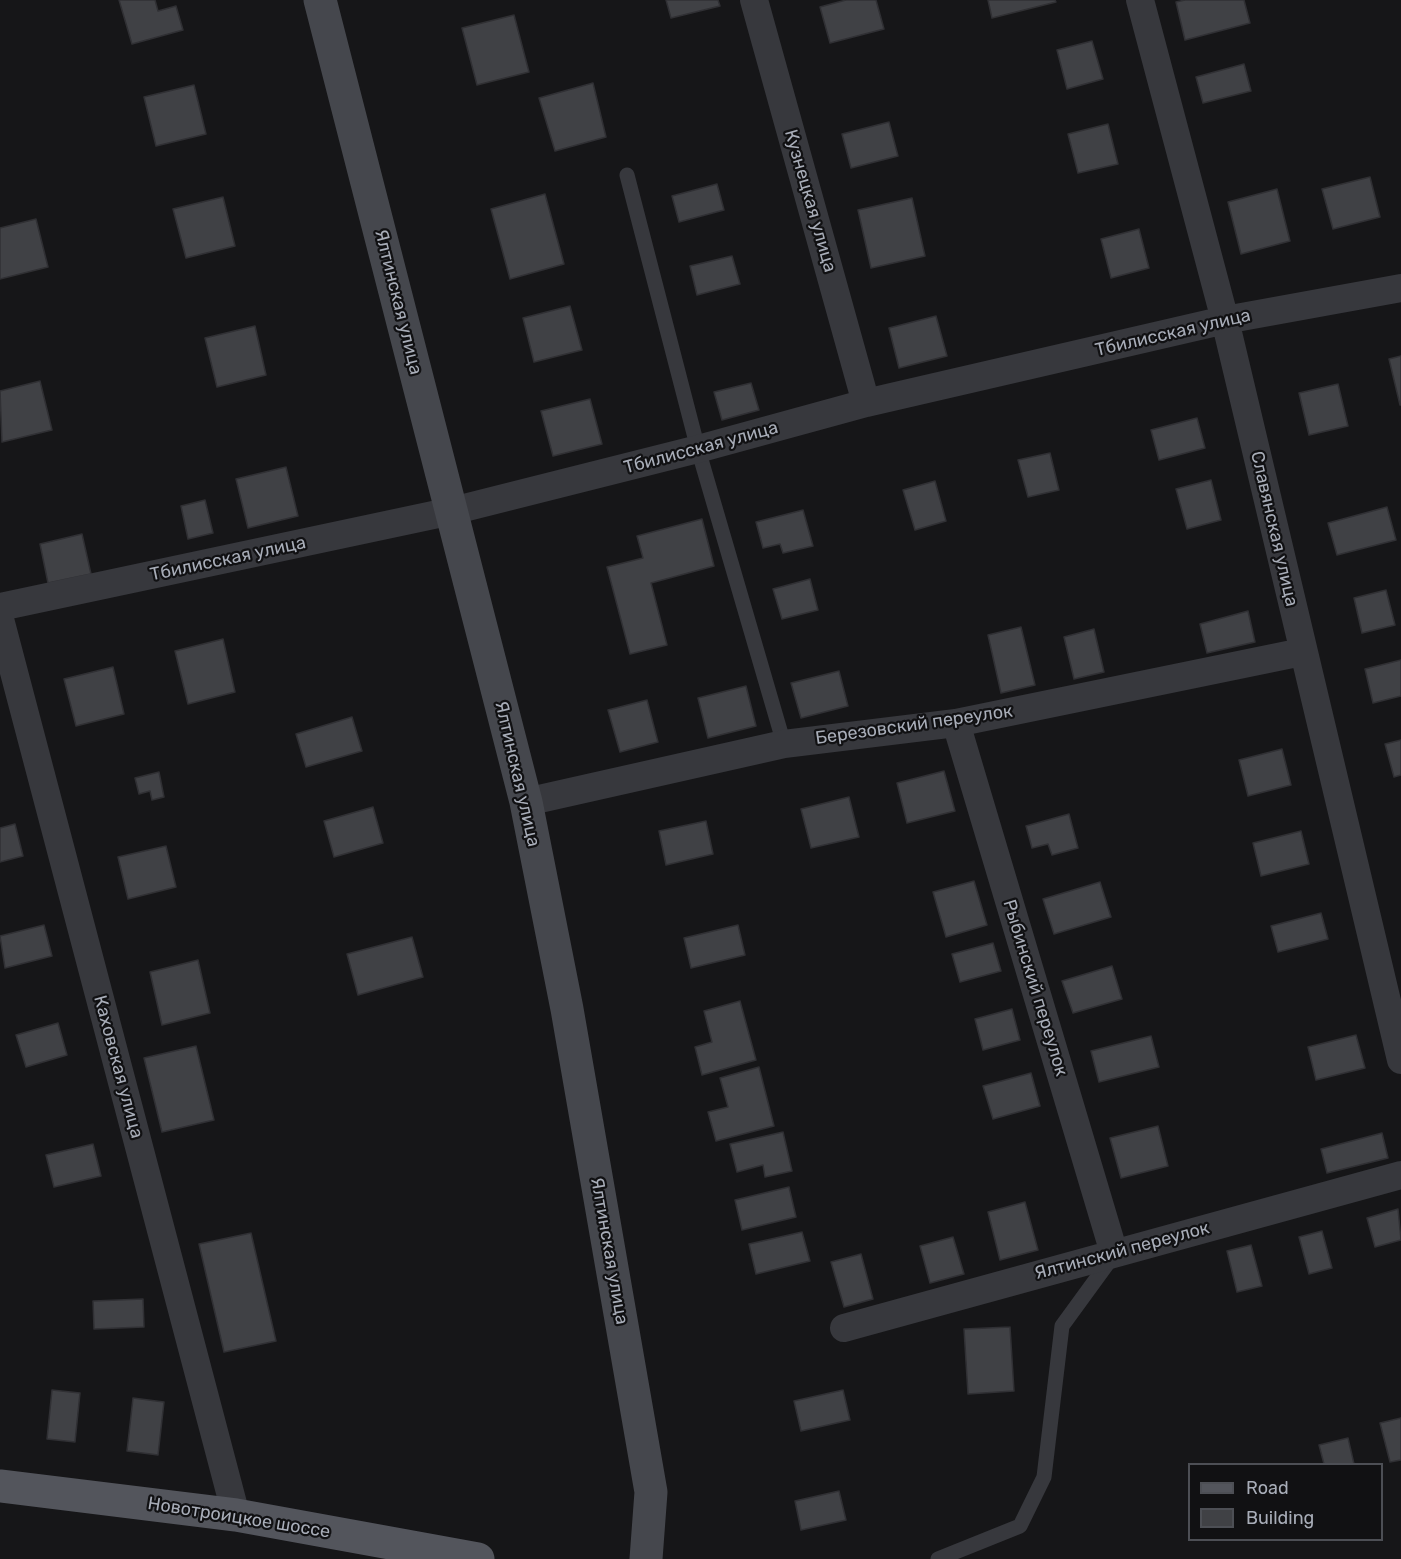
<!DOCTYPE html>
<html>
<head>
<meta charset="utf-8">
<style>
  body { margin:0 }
  #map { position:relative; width:1401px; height:1559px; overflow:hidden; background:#161618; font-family:Rubik,sans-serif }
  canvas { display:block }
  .legend { position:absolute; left:1188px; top:1463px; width:195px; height:78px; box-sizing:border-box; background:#111113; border:2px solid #4d4f55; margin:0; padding:8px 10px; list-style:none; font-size:18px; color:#a8adb8 }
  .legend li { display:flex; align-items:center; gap:12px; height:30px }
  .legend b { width:30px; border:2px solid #4d4f55 }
</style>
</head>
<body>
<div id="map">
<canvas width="1401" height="1559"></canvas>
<ul class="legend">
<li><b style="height:8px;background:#53555c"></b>Road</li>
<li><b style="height:16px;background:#404145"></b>Building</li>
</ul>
</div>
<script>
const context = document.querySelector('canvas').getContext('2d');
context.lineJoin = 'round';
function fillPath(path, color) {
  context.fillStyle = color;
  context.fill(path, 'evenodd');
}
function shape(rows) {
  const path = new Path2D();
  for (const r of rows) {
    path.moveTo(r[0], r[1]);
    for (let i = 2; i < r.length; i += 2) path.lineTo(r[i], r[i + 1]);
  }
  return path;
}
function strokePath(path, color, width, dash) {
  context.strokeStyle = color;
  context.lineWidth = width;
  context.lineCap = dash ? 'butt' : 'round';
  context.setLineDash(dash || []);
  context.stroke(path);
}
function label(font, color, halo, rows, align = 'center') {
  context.font = font + ' Rubik,sans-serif';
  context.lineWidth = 4.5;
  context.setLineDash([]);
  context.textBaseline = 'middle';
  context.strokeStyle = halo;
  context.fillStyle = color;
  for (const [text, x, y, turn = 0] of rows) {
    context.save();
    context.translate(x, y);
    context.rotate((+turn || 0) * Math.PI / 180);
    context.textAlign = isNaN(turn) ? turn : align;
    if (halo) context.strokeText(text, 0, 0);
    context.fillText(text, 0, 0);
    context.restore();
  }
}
const building = shape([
  [119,0,155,0,158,11,176,6,183,30,132,44,119,0],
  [666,0,718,0,720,6,671,18,666,0],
  [846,0,876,0,884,29,830,43,820,7,846,0],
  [988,0,1055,0,1056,2,992,18,988,0],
  [1185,0,1244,0,1250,23,1185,40,1176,2,1185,0],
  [514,15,529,72,477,85,462,28,514,15],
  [1092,41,1103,79,1067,89,1057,50,1092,41],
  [1244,64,1251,91,1203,103,1196,77,1244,64],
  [593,83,606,137,555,151,539,98,593,83],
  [194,85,206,134,156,146,144,97,194,85],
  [889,122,898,156,851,168,842,134,889,122],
  [1108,124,1118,164,1078,173,1068,134,1108,124],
  [1370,177,1380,217,1333,229,1322,189,1370,177],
  [717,184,724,210,679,222,672,196,717,184],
  [1277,189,1290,241,1241,254,1228,202,1277,189],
  [545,194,564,264,510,279,491,209,545,194],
  [223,197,235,246,186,258,173,209,223,197],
  [912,198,925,256,871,268,858,210,912,198],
  [36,219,48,267,0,279,0,228,36,219],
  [1139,229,1149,268,1111,278,1101,239,1139,229],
  [732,256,740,284,697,295,690,266,732,256],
  [570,306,582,350,534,362,523,318,570,306],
  [936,316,947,356,899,368,889,328,936,316],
  [255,326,266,375,217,387,205,338,255,326],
  [1401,356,1401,405,1400,405,1389,359,1401,356],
  [40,381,52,430,2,442,0,391,40,381],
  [751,383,759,410,722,420,714,392,751,383],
  [1338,384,1348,426,1309,435,1299,393,1338,384],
  [590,399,602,444,553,456,541,411,590,399],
  [1197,418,1205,448,1159,460,1151,430,1197,418],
  [1050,453,1059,490,1028,497,1018,460,1050,453],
  [286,467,298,516,248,528,236,479,286,467],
  [1211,480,1221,520,1187,529,1176,489,1211,480],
  [935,481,946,521,915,530,903,490,935,481],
  [205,500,213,533,188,539,181,506,205,500],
  [1387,507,1396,540,1337,555,1328,523,1387,507],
  [803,510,813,546,783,553,780,544,763,548,756,522,803,510],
  [702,519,714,566,651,583,667,645,630,654,607,567,643,558,637,536,702,519],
  [82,534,91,574,48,583,40,544,82,534],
  [810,579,818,610,782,619,773,589,810,579],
  [1386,590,1395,625,1362,633,1354,598,1386,590],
  [1248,611,1255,642,1207,653,1200,624,1248,611],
  [1021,627,1035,685,1001,693,988,635,1021,627],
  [1094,629,1104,672,1074,679,1064,637,1094,629],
  [223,639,235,692,188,704,175,651,223,639],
  [1401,660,1401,696,1373,703,1365,669,1401,660],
  [113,667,124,714,76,726,64,679,113,667],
  [839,671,848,706,801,718,791,683,839,671],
  [746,686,756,726,708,738,698,698,746,686],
  [647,700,658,742,620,752,608,710,647,700],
  [352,717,362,751,306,767,296,734,352,717],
  [1401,740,1401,775,1394,777,1385,744,1401,740],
  [1282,749,1291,785,1248,796,1239,760,1282,749],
  [944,771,955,811,907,823,897,783,944,771],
  [159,772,164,797,152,800,150,791,139,794,135,778,159,772],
  [849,797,859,837,811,848,801,809,849,797],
  [373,807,383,843,334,857,324,821,373,807],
  [1069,814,1078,848,1052,855,1048,844,1032,848,1026,826,1069,814],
  [706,821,713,854,666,865,659,831,706,821],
  [15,824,23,856,0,862,0,828,15,824],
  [1301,831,1309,864,1261,876,1253,843,1301,831],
  [166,846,176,887,128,899,118,857,166,846],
  [974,881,987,925,946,937,933,892,974,881],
  [1100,882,1111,917,1054,934,1043,899,1100,882],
  [1321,913,1328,939,1278,952,1271,926,1321,913],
  [44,925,52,956,5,968,0,936,44,925],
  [738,925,745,955,691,968,684,938,738,925],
  [412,937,423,977,358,995,347,954,412,937],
  [993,943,1001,971,960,982,952,954,993,943],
  [198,960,210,1013,162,1025,150,972,198,960],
  [1112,966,1122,999,1073,1013,1062,981,1112,966],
  [740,1001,756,1060,702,1075,695,1047,712,1042,704,1011,740,1001],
  [1012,1009,1020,1040,983,1050,975,1019,1012,1009],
  [58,1023,67,1055,26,1067,16,1035,58,1023],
  [1356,1035,1365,1068,1316,1080,1308,1047,1356,1035],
  [1151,1036,1159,1067,1099,1082,1091,1051,1151,1036],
  [196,1046,214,1120,162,1132,144,1058,196,1046],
  [759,1067,774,1126,716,1141,708,1112,728,1107,720,1078,759,1067],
  [1031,1073,1040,1106,993,1119,983,1086,1031,1073],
  [1158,1126,1168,1166,1121,1178,1110,1138,1158,1126],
  [783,1132,792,1171,765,1177,763,1165,737,1172,730,1144,783,1132],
  [1382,1133,1388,1158,1327,1173,1321,1149,1382,1133],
  [93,1144,101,1176,54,1187,46,1155,93,1144],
  [789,1187,796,1217,742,1230,735,1200,789,1187],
  [1025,1202,1038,1250,1000,1260,988,1212,1025,1202],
  [1398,1209,1401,1240,1375,1247,1367,1218,1398,1209],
  [1322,1231,1332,1268,1309,1274,1299,1237,1322,1231],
  [802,1232,810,1261,756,1274,749,1244,802,1232],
  [251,1233,276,1341,224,1352,199,1244,251,1233],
  [953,1237,964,1274,930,1283,920,1246,953,1237],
  [1251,1245,1262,1286,1237,1292,1227,1251,1251,1245],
  [861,1254,873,1299,844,1307,831,1262,861,1254],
  [143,1299,144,1327,94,1329,93,1301,143,1299],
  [1010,1327,1014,1391,968,1394,964,1329,1010,1327],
  [52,1390,80,1393,75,1442,47,1439,52,1390],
  [843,1390,850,1420,801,1431,794,1401,843,1390],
  [133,1398,164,1402,158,1455,127,1451,133,1398],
  [1401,1418,1401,1460,1390,1462,1380,1423,1401,1418],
  [1348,1438,1354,1464,1324,1464,1319,1445,1348,1438],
  [839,1491,846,1520,801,1530,795,1501,839,1491]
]);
fillPath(building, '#404145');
strokePath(building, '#303034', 1.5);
strokePath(shape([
  [627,175,698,449,784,744],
  [938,1559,1020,1526,1044,1477,1062,1326,1113,1256]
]), '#37383d', 15);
strokePath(shape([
  [754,0,866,403],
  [1140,0,1225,320,1401,1060],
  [0,607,452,511,698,449,866,403,1225,320,1401,288],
  [0,619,236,1515],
  [956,723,1114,1253],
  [526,802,784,744,956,723,1302,652],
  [844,1328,1401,1175]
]), '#37383d', 28);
strokePath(shape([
  [320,0,526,802,567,1009,651,1492,646,1559]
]), '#45474d', 33);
strokePath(shape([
  [0,1486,236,1515,478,1559]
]), '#53555c', 33);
label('18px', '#a8adb8', '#111113', [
  ["Кузнецкая улица",810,201,74],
  ["Ялтинская улица",398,302,76],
  ["Тбилисская улица",1173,333,-13],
  ["Тбилисская улица",701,448,-15],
  ["Славянская улица",1274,529,77],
  ["Тбилисская улица",228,559,-12],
  ["Березовский переулок",914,725,-8],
  ["Ялтинская улица",517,774,77],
  ["Рыбинский переулок",1035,988,73],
  ["Каховская улица",118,1067,75],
  ["Ялтинская улица",609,1251,80],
  ["Ялтинский переулок",1122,1251,-15],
  ["Новотроицкое шоссе",239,1518,9]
]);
</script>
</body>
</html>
